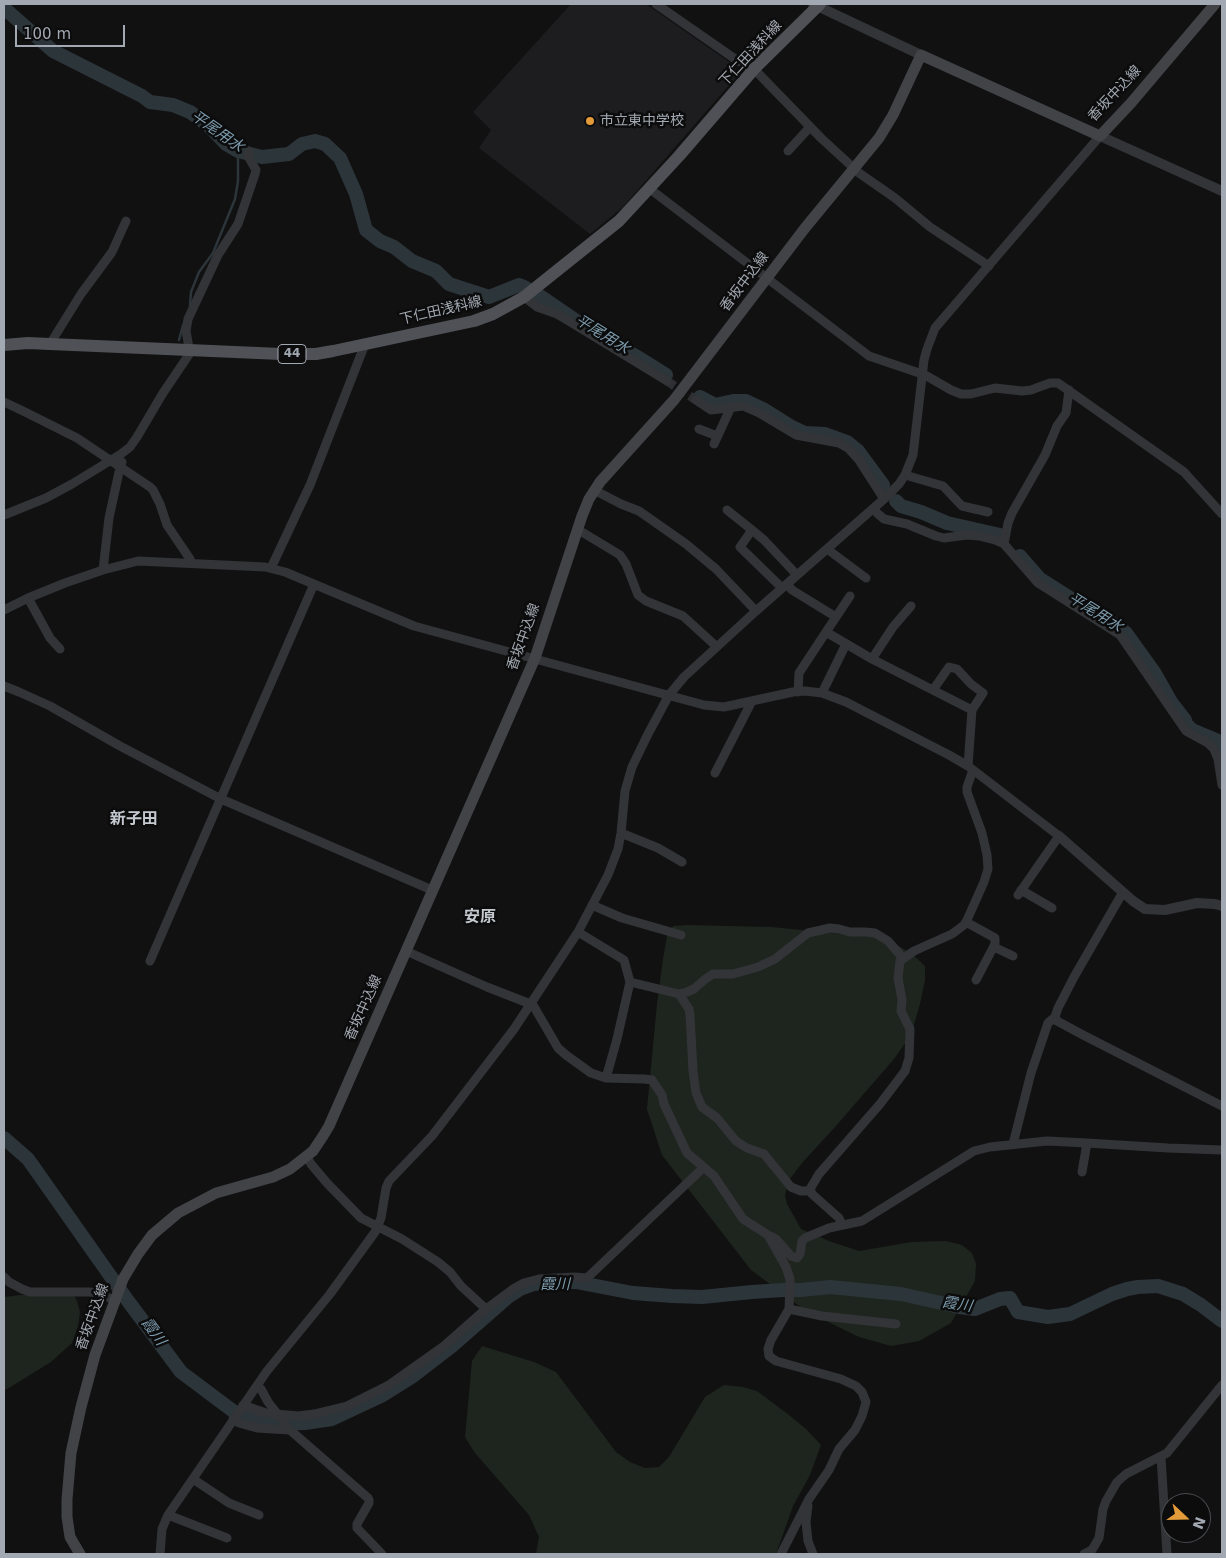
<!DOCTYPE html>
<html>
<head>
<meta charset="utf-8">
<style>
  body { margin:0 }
  #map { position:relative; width:1226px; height:1558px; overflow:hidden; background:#111112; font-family:"DejaVu Sans",sans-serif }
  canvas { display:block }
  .frame { position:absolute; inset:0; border:5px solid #a3a9b2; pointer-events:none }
  .north { position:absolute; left:1161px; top:1493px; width:50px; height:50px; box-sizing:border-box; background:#0c0c0d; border:1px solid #484b4f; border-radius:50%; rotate:111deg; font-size:14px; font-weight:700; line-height:20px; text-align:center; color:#a3a9b2 }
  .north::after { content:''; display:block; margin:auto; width:18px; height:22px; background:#e39a38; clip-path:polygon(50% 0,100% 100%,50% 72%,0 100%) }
  .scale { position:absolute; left:15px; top:25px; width:110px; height:22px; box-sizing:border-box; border:2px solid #a3a9b2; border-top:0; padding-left:6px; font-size:15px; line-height:18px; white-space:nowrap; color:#a3a9b2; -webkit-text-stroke:4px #0c0c0d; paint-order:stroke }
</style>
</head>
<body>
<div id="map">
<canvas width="1226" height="1558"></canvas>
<div class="frame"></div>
<div class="north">N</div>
<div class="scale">100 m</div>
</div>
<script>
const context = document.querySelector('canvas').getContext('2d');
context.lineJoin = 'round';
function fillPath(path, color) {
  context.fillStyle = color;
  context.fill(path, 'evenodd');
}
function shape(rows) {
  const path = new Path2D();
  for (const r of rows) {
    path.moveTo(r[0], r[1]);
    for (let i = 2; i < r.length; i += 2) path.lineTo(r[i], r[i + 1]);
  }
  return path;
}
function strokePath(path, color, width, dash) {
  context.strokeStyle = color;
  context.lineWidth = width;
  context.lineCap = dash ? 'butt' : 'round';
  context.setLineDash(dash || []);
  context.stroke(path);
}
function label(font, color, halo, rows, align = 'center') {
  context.font = font + ' "DejaVu Sans","Noto Sans JP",sans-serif';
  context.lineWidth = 5;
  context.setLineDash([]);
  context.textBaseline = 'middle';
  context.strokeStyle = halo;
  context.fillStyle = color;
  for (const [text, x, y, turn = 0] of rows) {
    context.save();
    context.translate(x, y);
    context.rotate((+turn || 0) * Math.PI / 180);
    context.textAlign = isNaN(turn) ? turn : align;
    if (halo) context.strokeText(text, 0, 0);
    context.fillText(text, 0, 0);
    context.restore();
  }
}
fillPath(shape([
  [571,4,646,4,735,66,737,76,623,207,590,234,479,148,491,130,473,112]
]), '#1d1d1f');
fillPath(shape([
  [687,925,771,927,874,937,897,945,912,954,925,966,925,980,920,1004,911,1035,894,1059,835,1127,802,1163,789,1180,785,1195,787,1204,801,1229,829,1241,859,1251,912,1242,946,1241,962,1245,972,1253,976,1264,975,1281,951,1323,919,1341,891,1346,859,1337,806,1311,751,1270,662,1155,647,1109,657,1004,663,959,667,936,673,926],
  [56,1291,73,1293,77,1301,80,1312,78,1326,72,1343,51,1362,4,1391,4,1297],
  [482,1346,534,1362,556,1372,616,1452,630,1462,645,1468,659,1467,669,1457,705,1397,724,1385,743,1387,757,1391,789,1415,806,1429,821,1445,810,1475,793,1506,776,1554,536,1554,539,1537,529,1515,475,1453,465,1437,472,1361]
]), '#1e251e');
strokePath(shape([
  [190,305,191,292,199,272,213,253,235,199,238,181,238,151],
  [179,340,183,325]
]), '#2c353a', 2.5);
strokePath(shape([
  [4,8,53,51,142,96,150,102,173,105,190,112,208,125,226,144,238,151,262,157,289,154,302,144,315,141,325,144,340,158,356,194,366,230,380,241,394,247,412,261,436,271,449,284,489,297,519,285,526,288],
  [537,294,578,322,639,358,666,375],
  [700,397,715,405,733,401,746,401,763,409,790,426,805,433,825,434,847,442,858,451,883,485],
  [896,501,901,506,921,512,947,523,1000,535],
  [1020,556,1040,579,1081,605,1101,615,1126,633,1154,672,1171,702,1185,720],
  [1188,726,1192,730,1218,741,1222,747],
  [4,1138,28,1159,128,1301,181,1372,233,1411,248,1418,276,1424,305,1423,332,1419,381,1396,413,1376,452,1346,509,1296,520,1289,534,1284,555,1282,576,1282,633,1293,672,1296,702,1297,752,1292,783,1290,801,1290,830,1287,901,1294,959,1307,975,1309,1000,1299,1010,1298,1018,1312,1048,1317,1070,1314,1112,1294,1127,1289,1138,1287,1158,1286,1183,1294,1201,1305,1222,1321]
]), '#2c353a', 14);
strokePath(shape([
  [667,381,696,400]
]), '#2e2f32', 9, [9, 4.5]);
strokePath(shape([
  [656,4,738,61,754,69,821,138,859,173,895,198,930,227,989,266],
  [788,151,810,127],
  [650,189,869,356,925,375,951,390,961,394,971,394,995,388,1022,391,1031,390,1050,383,1058,383,1184,472,1222,514],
  [524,297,537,307,557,314,569,321,667,381],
  [50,344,81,294,112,252,126,221],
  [696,400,711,410,743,406,759,413,796,435,839,443,848,448,859,460,884,499],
  [4,402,23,411,77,438,150,487,153,490,160,504,167,525,190,559,191,563],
  [699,429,717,436],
  [714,444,731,407],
  [905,475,943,486,962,506,988,512],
  [594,490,621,504,639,511,686,544,716,569,756,611],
  [874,508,877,513,884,519,907,524,936,536,944,538,967,535,979,536,995,540,1004,544,1038,583,1120,635,1186,731,1208,743,1214,749,1218,759,1222,785],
  [727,510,752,530,740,547,782,588],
  [4,515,46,498,72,484,121,454,130,447,137,437,163,393,190,353,186,331,188,319,218,255,238,224,255,174,256,170,248,156,249,151],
  [577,529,620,555,626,564,638,595,646,601,683,616,717,647],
  [752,530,764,540,797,575],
  [1004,544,1008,523,1012,513,1045,455,1057,426,1066,413,1069,390],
  [827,549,866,578],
  [271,568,310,485,365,344],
  [103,570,109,518,119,472,122,462],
  [787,584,792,590,836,617],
  [850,596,826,632,872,659,972,710,968,766],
  [28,598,50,638,60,649],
  [4,610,28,598,65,583,103,570,138,561,265,567,285,572,414,626,704,705,724,707,793,692,805,691,822,693,846,702,949,755,968,766,1059,836,1018,895],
  [872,659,893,627,911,606],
  [4,686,19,692,50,706,120,746,221,799,432,890],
  [933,690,949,667,957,669,971,684,983,693,972,710],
  [798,692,799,673,826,632],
  [822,693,846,644],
  [715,773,752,701],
  [621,833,658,848,682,862],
  [1021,890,1052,908],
  [592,905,622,918,681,935],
  [966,922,995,938,995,944,976,980],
  [578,932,624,960,630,982,617,1039,606,1078],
  [994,947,1013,956],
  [406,951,487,987,533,1005,558,1048,566,1055,591,1073,606,1078,644,1079,652,1080,662,1095,664,1104,687,1153,714,1176,743,1219,768,1235,786,1267,790,1279,790,1286,789,1309,771,1340,768,1349,769,1356,776,1361,841,1379,856,1386,862,1392,866,1402,862,1416,855,1430,839,1449,829,1470,809,1499,781,1554],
  [150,961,314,584],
  [630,982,679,994,687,992,694,989,704,980,713,974,733,974,758,967,775,959,808,933,830,928,839,929,850,932,865,932,875,933,888,941,903,958],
  [679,994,689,1009,690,1015,693,1071,696,1093,702,1107,717,1118,736,1141,747,1148,764,1154,791,1187,801,1191,811,1191],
  [1055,1017,1057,1021,1085,1036,1222,1106],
  [1013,1144,1031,1073,1048,1023,1055,1017,1058,1008,1074,977,1123,892],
  [307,1157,311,1164,327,1183,361,1218,402,1239,438,1262,450,1272,461,1286,486,1309],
  [1082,1172,1087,1143,1168,1148,1222,1150],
  [842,1225,839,1218,812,1194,810,1189,819,1174,880,1104,905,1071,909,1058,910,1029,901,1011,902,1000,898,978,900,961,914,951,952,934,964,925,967,920,984,882,988,869,987,855,982,833,967,792,967,787,973,770],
  [770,1236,776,1239,791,1256,797,1258,800,1254,802,1241,805,1238,829,1228,862,1221,974,1151,990,1147,1047,1141,1087,1143],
  [4,1277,9,1282,22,1289,30,1292,89,1292,98,1293,114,1300],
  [789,1309,822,1316,896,1324],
  [261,1389,268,1402,290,1430],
  [243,1405,266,1413,298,1416,314,1414,347,1406,389,1385,444,1346,486,1309,513,1289,524,1283,539,1279,574,1277,587,1278,703,1168],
  [233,1419,239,1423,257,1428,290,1430,368,1498,369,1500,369,1503,357,1524,357,1528,382,1554],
  [1161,1457,1167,1554],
  [193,1479,229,1503,259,1515],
  [808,1506,806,1522,808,1541,813,1554],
  [168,1515,227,1538],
  [160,1554,162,1529,168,1515,267,1371,330,1294,375,1232,381,1218,386,1188,389,1181,432,1136,514,1029,578,932,608,875,618,849,621,833,625,791,632,767,648,734,669,695,684,677,756,611,884,499,899,484,905,475,913,455,924,360,927,349,935,328,1100,136],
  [1084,1554,1092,1550,1099,1538,1103,1509,1106,1501,1117,1482,1126,1474,1167,1453,1222,1385]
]), '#323437', 9);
strokePath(shape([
  [813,4,921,55],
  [1100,136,1222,191],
  [1059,836,1133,901,1145,909,1165,910,1197,903,1215,904,1222,906]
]), '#323437', 10);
strokePath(shape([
  [80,1554,70,1537,67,1517,67,1499,71,1453,81,1407,95,1355,123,1279,138,1254,152,1235,178,1213,216,1193,273,1177,290,1169,313,1151,323,1136,329,1126,535,658,582,516,589,499,600,482,674,400,805,228,879,138,893,115,921,55,1100,136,1131,103,1215,4]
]), '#414347', 11);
strokePath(shape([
  [4,345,28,343,50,344,281,354,316,354,333,351,474,321,493,314,524,297,619,221,679,156,754,69,820,4]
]), '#4f5156', 12);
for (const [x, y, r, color] of [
  [590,121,5,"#e39a38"]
]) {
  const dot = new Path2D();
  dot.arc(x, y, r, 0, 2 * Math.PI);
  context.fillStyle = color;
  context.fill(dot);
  strokePath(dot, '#0c0c0d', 2);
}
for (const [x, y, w] of [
  [292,354,28]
]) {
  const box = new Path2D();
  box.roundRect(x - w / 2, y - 9.5, w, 19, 4);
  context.fillStyle = '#0c0c0d';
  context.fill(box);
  strokePath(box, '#a3a9b2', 1);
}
label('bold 12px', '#a3a9b2', null, [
  ["44",292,354]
]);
label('14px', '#a3a9b2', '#0c0c0d', [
  ["下仁田浅科線",751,54,-47],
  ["香坂中込線",1115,94,-47],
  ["香坂中込線",745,282,-53],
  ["下仁田浅科線",441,311,-13],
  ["香坂中込線",524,637,-70],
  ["香坂中込線",364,1008,-66],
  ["香坂中込線",93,1317,-70]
]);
label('14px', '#a3a9b2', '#0c0c0d', [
  ["市立東中学校",600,121]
], 'left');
label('italic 15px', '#7c9aab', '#0c0c0d', [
  ["平尾用水",217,132,35],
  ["平尾用水",602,335,32],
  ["平尾用水",1095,613,32],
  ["霞川",555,1285],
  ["霞川",957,1305,9],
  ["霞川",153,1332,54]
]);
label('bold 16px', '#c4c8cf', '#0c0c0d', [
  ["新子田",134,820],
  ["安原",480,918]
]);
</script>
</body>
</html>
